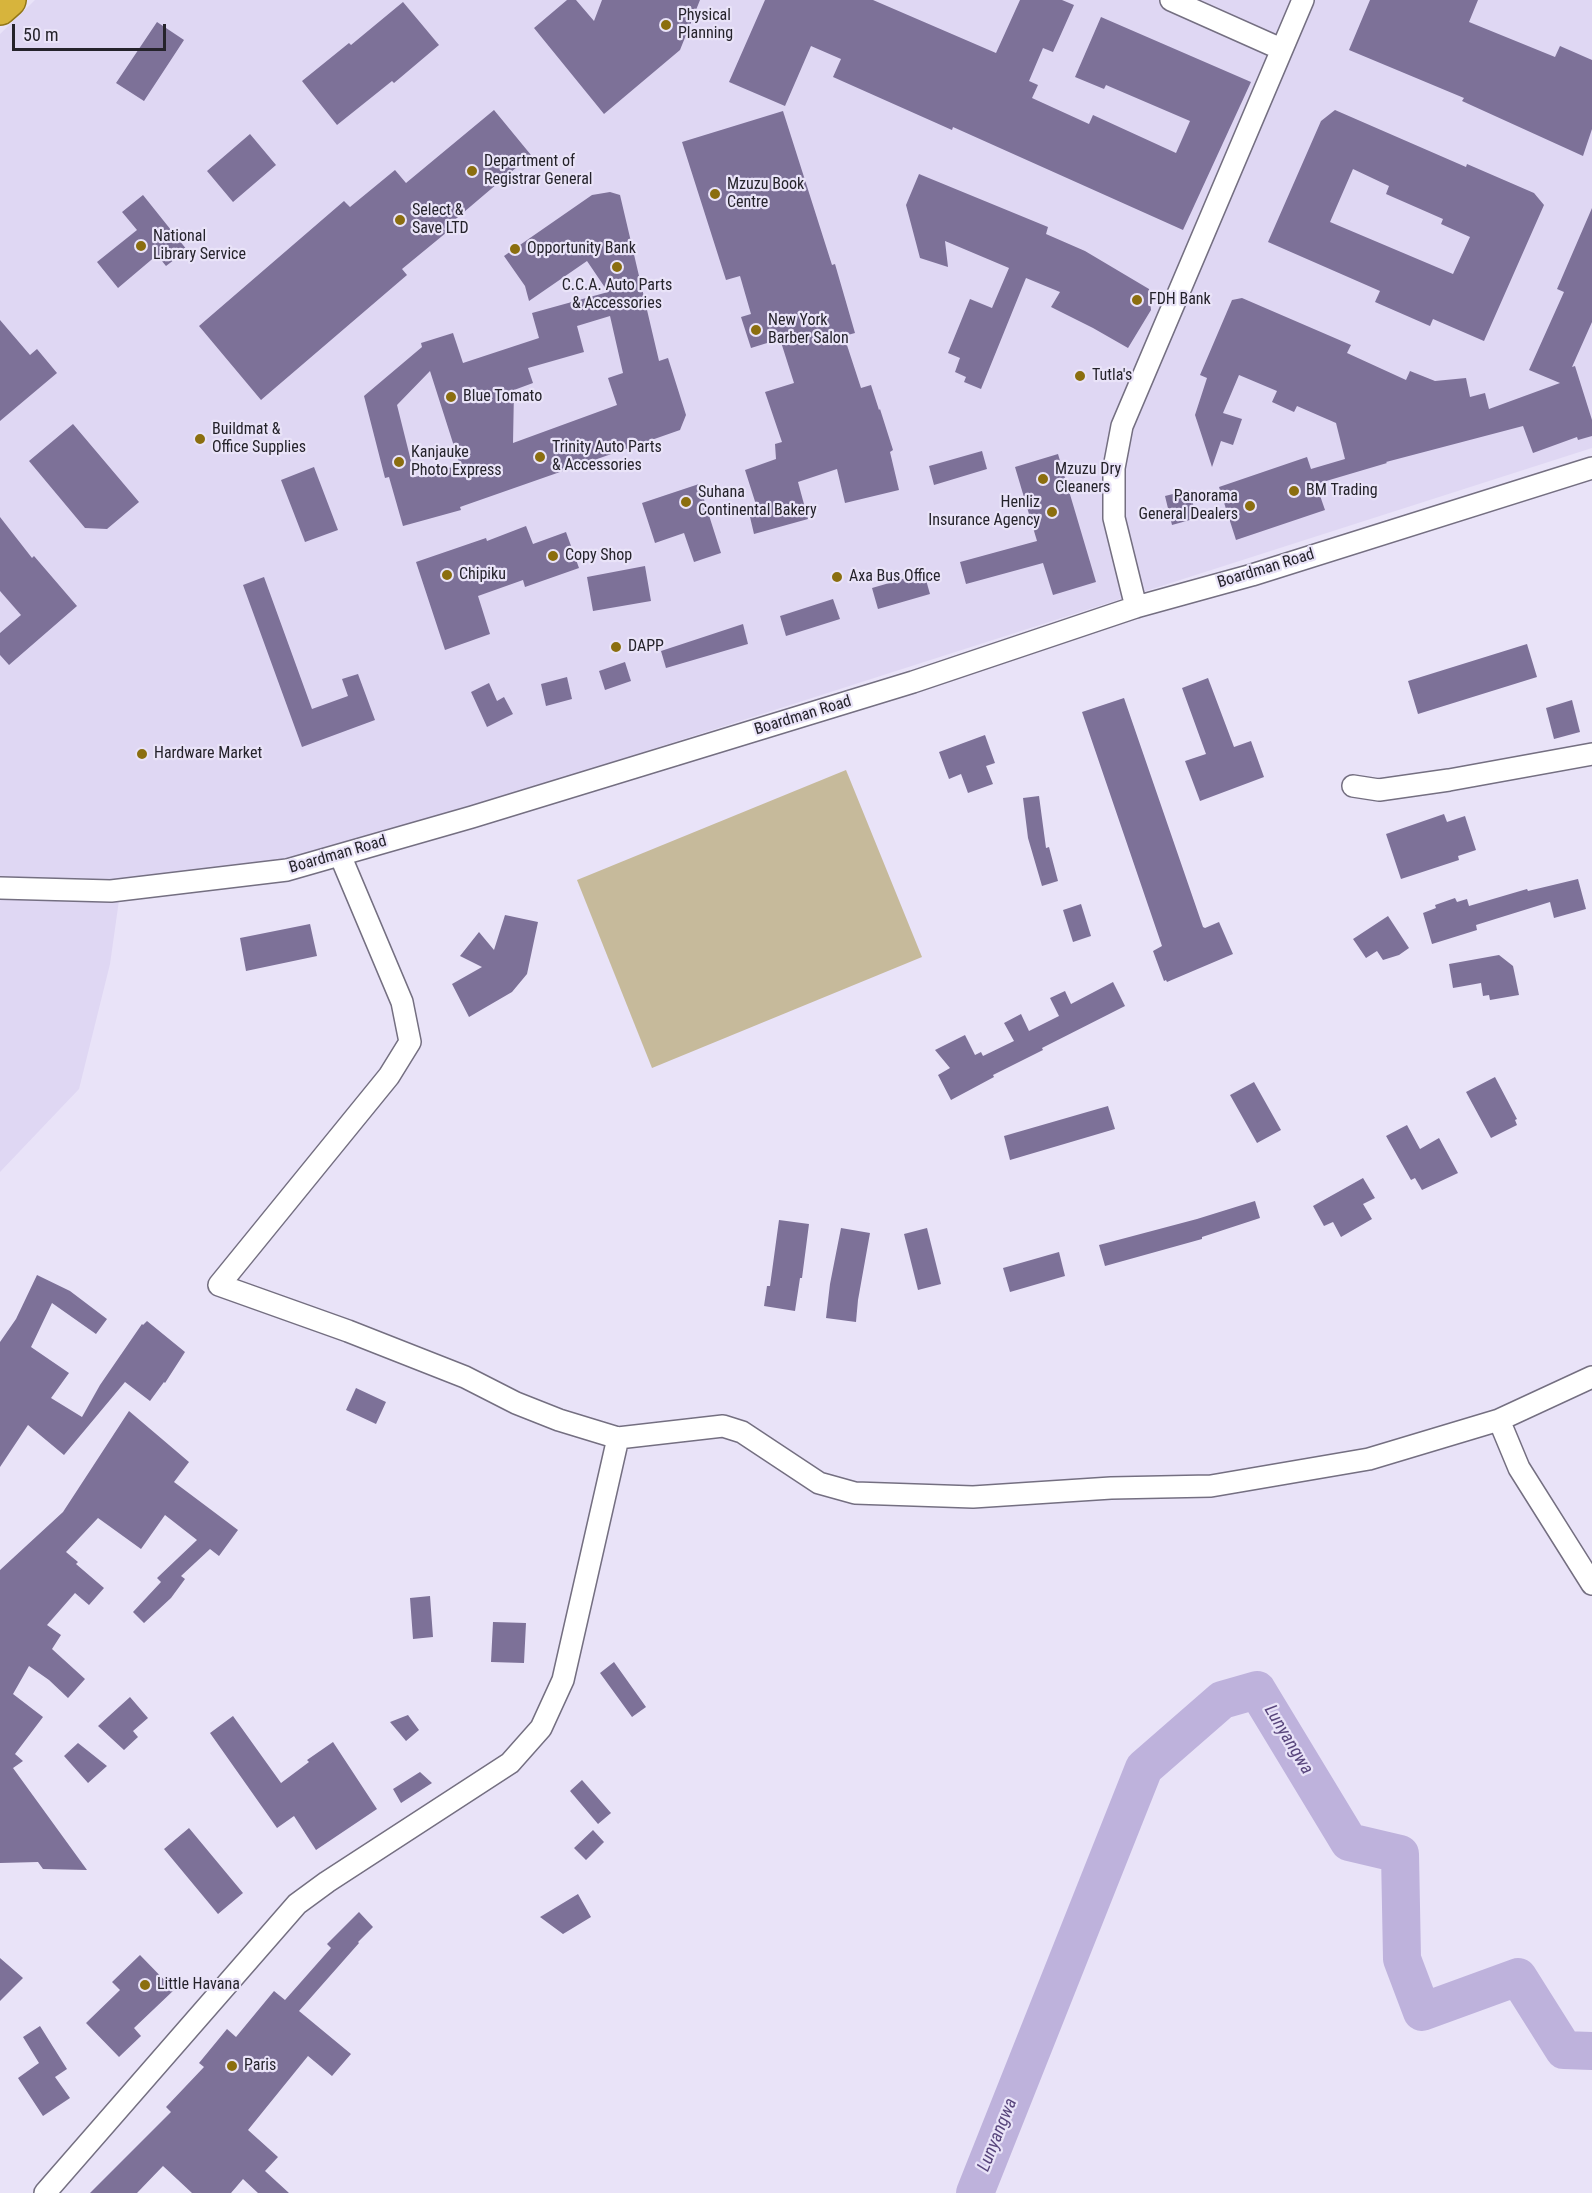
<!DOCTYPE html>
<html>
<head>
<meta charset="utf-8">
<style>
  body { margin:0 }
  #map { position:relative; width:1592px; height:2193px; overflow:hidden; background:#e9e3f8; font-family:"Roboto Condensed",sans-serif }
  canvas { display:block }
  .scale { position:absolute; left:12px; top:24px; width:154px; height:27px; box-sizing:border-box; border:3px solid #25232b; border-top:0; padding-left:8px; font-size:18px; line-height:21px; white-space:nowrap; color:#25232b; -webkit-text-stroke:4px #e9e3f8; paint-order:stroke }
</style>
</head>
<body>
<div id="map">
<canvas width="1592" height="2193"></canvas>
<div class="scale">50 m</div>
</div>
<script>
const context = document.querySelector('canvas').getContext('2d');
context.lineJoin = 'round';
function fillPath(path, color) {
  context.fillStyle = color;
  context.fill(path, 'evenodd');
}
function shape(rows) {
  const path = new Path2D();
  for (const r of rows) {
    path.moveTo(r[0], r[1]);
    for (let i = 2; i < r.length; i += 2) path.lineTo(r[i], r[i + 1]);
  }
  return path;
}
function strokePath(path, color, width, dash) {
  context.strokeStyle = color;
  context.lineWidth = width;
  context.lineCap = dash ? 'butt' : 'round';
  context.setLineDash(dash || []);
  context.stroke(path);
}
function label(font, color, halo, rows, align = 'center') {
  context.font = font + ' "Roboto Condensed",sans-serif';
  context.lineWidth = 4.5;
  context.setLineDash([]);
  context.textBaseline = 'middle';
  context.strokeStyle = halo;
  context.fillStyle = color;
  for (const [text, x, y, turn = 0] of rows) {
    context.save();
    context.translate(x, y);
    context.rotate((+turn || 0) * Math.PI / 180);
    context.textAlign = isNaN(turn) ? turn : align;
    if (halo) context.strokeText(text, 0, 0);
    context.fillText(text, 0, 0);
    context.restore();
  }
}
fillPath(shape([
  [35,0,1592,0,1592,448,300,862,122,879,110,964,79,1089,0,1172,0,34]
]), '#dfd7f3');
fillPath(shape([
  [846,770,922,957,652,1068,577,880]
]), '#c6ba9b');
strokePath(shape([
  [975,2193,1144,1768,1222,1700,1257,1690,1349,1842,1400,1854,1402,1959,1422,2012,1518,1977,1564,2050,1592,2051]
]), '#beb2dc', 38);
fillPath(shape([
  [567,0,576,0,594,21,602,0,700,0,680,50,604,114,534,28],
  [765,0,873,0,996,53,1020,0,1062,0,1074,5,1053,52,1043,48,1029,81,1038,85,1032,98,1089,124,1093,115,1176,153,1190,121,1106,85,1104,89,1075,77,1101,17,1251,82,1183,230,953,127,952,130,833,77,841,59,811,46,785,106,729,82],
  [1370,0,1478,0,1469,22,1555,57,1560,46,1592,60,1592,129,1583,156,1462,101,1464,98,1349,50],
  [403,2,439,45,394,83,392,81,337,125,302,81,349,43,351,45],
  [157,22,184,40,144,101,116,83],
  [494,110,531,155,444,229,447,232,402,269,407,275,261,400,199,326,344,201,350,207,395,170,406,183],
  [1335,110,1466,167,1467,164,1534,193,1544,205,1484,341,1433,319,1430,326,1375,302,1380,291,1268,242,1321,121],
  [1353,169,1389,186,1386,194,1443,219,1441,224,1470,237,1453,274,1330,222],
  [783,111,832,265,835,264,855,333,844,336,861,388,871,385,879,410,880,409,893,450,890,452,899,490,845,503,837,469,798,482,808,519,754,534,750,517,759,514,745,470,776,459,775,444,782,442,765,392,794,383,780,339,751,348,741,317,751,314,740,276,726,280,682,142],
  [250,134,276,165,233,202,207,171],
  [919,174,1048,227,1046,234,1085,251,1149,289,1151,310,1128,348,1093,328,1051,307,1060,292,1026,278,981,389,964,382,966,377,955,372,960,358,948,353,970,299,992,308,1009,268,945,241,948,267,920,258,906,205],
  [610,192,620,195,659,361,668,358,686,415,680,430,460,507,461,510,403,526,389,477,385,478,364,396,422,347,421,343,453,333,463,363,539,338,532,313,608,292,587,261,529,301,525,286,504,256,592,195],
  [610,316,623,373,608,378,617,405,513,443,514,390,533,383,528,368,584,352,577,326],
  [430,371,460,465,415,477,397,405],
  [143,195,187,250,166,266,157,255,118,288,97,262,137,230,122,212],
  [1592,208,1592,322,1572,367,1575,366,1592,420,1592,436,1578,440,1577,437,1533,453,1523,426,1386,462,1387,463,1316,484,1325,510,1236,540,1219,487,1307,457,1311,469,1345,459,1336,423,1297,406,1294,412,1272,402,1277,391,1239,375,1223,413,1242,419,1233,445,1221,441,1212,467,1195,415,1207,378,1200,375,1232,300,1242,298,1351,345,1347,353,1406,380,1410,371,1435,381,1466,378,1470,397,1485,393,1489,409,1560,383,1529,370,1564,292,1557,289],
  [0,320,30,355,37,349,57,373,0,421],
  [73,424,139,502,107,529,85,528,29,461],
  [982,451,987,469,934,485,929,466],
  [1058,454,1096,582,1053,595,1043,563,966,584,960,562,1037,541,1015,467],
  [314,467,338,530,305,542,281,480],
  [699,484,721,553,694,562,684,533,655,543,642,503],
  [1189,490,1197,518,1172,525,1165,496],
  [0,517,32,558,34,556,77,606,9,665,0,655,0,633,21,615,0,591],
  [526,526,533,544,566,532,579,568,525,587,523,580,478,596,490,634,445,650,416,562,486,538,487,541],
  [645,566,651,601,593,611,587,577],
  [924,573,930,594,878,609,872,588],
  [264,577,312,709,348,696,342,679,358,674,375,720,302,747,243,585],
  [833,599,840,619,786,636,780,616],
  [743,624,748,644,666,668,661,651],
  [1527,644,1537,677,1418,714,1408,681],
  [625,662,631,681,605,690,599,671],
  [567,677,572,699,546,706,541,684],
  [1208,678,1234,747,1251,741,1264,777,1200,801,1185,761,1206,754,1182,688],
  [489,683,497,701,504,697,513,714,487,727,471,692],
  [1124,698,1203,927,1205,928,1219,922,1233,954,1167,982,1166,980,1164,981,1153,951,1162,946,1082,712],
  [1572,700,1580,732,1554,739,1546,708],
  [985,735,995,763,986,766,993,784,968,793,961,774,949,779,939,752],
  [1039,796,1046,848,1049,847,1058,881,1042,886,1028,838,1023,798],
  [1444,814,1447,822,1465,816,1476,850,1458,856,1459,860,1401,879,1386,834],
  [1578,879,1586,909,1554,918,1550,902,1476,925,1477,930,1432,944,1423,913,1436,908,1435,905,1455,898,1457,902,1467,899,1469,906,1527,889,1528,891],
  [1081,904,1091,936,1073,942,1063,910],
  [505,915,538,922,527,974,512,992,469,1017,452,984,482,967,460,956,479,932,494,950],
  [1388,916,1409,948,1399,955,1383,960,1377,951,1366,958,1353,939],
  [310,924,317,956,246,971,240,938],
  [1499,955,1513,966,1519,995,1490,1000,1489,995,1483,996,1481,983,1453,988,1449,964],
  [1113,982,1125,1006,1042,1048,1043,1050,993,1075,994,1077,951,1100,938,1075,950,1068,935,1050,965,1035,975,1055,981,1052,983,1056,1014,1041,1004,1023,1021,1014,1029,1031,1059,1016,1050,998,1065,991,1071,1004],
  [1495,1077,1517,1119,1515,1120,1517,1125,1491,1138,1466,1092],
  [1254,1082,1281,1130,1257,1143,1230,1095],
  [1108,1106,1115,1129,1010,1160,1004,1136],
  [1407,1125,1420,1149,1439,1138,1458,1173,1422,1190,1415,1178,1411,1180,1386,1136],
  [1363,1178,1375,1198,1363,1204,1372,1219,1341,1237,1333,1222,1324,1226,1313,1206],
  [1255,1201,1260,1218,1202,1237,1202,1239,1105,1266,1099,1245,1197,1219],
  [779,1220,809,1224,802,1278,800,1278,795,1311,764,1306,767,1286,770,1286],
  [841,1228,870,1233,858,1300,856,1322,826,1318,830,1284],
  [927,1228,941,1284,918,1290,904,1234],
  [1059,1252,1065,1276,1010,1292,1003,1268],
  [37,1275,70,1291,107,1319,96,1334,52,1303,31,1347,69,1373,51,1398,82,1417,100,1385,142,1324,143,1325,147,1321,185,1352,165,1383,164,1382,150,1401,125,1382,64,1455,28,1425,0,1467,0,1342,16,1319],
  [356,1388,386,1402,376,1424,346,1410],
  [129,1411,189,1462,174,1482,238,1530,219,1556,210,1549,181,1576,185,1579,171,1598,144,1623,133,1612,161,1582,157,1578,197,1540,165,1515,141,1549,98,1518,66,1552,78,1562,76,1564,104,1588,89,1605,75,1593,47,1625,61,1635,52,1649,85,1679,68,1698,49,1680,29,1666,13,1694,43,1717,15,1754,23,1761,13,1768,87,1870,43,1869,38,1862,0,1863,0,1570,63,1512],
  [430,1596,433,1637,413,1639,410,1598],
  [493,1622,526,1623,524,1663,491,1662],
  [614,1662,646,1707,632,1717,600,1673],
  [130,1697,148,1718,133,1731,138,1737,124,1750,98,1726],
  [408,1715,419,1730,406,1741,390,1722],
  [233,1716,281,1783,309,1762,307,1760,333,1742,377,1809,316,1850,294,1816,277,1828,210,1733],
  [78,1743,107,1766,88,1783,64,1756],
  [420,1772,432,1783,401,1803,393,1789],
  [582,1780,611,1813,598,1824,570,1791],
  [189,1828,243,1893,218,1914,164,1849],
  [593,1830,604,1842,586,1860,574,1848],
  [578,1894,591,1917,563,1934,540,1917],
  [359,1912,373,1927,358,1942,359,1943,299,2011,351,2054,332,2076,308,2056,248,2130,278,2157,265,2171,289,2193,258,2193,243,2179,231,2193,192,2193,163,2166,137,2193,90,2193,171,2112,166,2107,204,2067,199,2063,227,2029,236,2037,274,1991,285,2000,331,1948,327,1944],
  [140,1955,174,1990,134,2028,141,2036,119,2057,86,2023,120,1990,112,1982],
  [0,1958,23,1978,0,2001],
  [40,2026,67,2069,55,2077,70,2098,43,2116,18,2078,39,2063,23,2037]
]), '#7d7198');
const minor = shape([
  [1171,0,1281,49],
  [1136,607,1114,518,1114,468,1122,426,1303,0],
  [1353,786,1379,790,1449,780,1592,754],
  [340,855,402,1002,410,1042,389,1076,219,1285,348,1331,465,1377,516,1403,559,1420,618,1438,723,1426,742,1432,819,1483,855,1493,973,1497,1111,1488,1211,1486,1369,1459,1499,1420],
  [0,888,111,891,287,870,472,817,913,682,1136,607,1252,575,1592,468],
  [1592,1377,1499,1420,1519,1468,1592,1584],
  [45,2193,297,1904,327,1882,510,1763,541,1728,563,1680,618,1438]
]);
const trunk = shape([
  [0,8,9,0]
]);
strokePath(minor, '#746f81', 24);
strokePath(trunk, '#927617', 36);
strokePath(minor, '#fff', 21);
strokePath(trunk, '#d7b43c', 33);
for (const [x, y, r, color] of [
  [666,25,6,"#8b6e0f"],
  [472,171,6,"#8b6e0f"],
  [715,194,6,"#8b6e0f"],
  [400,220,6,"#8b6e0f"],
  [141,246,6,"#8b6e0f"],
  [515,249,6,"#8b6e0f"],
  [617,267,6,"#8b6e0f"],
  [1137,300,6,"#8b6e0f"],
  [756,330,6,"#8b6e0f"],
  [1080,376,6,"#8b6e0f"],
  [451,397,6,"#8b6e0f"],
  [200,439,6,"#8b6e0f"],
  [540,457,6,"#8b6e0f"],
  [399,462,6,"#8b6e0f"],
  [1043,479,6,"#8b6e0f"],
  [1294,491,6,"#8b6e0f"],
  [686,502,6,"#8b6e0f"],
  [1250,506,6,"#8b6e0f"],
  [1052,512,6,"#8b6e0f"],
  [553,556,6,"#8b6e0f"],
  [447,575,6,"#8b6e0f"],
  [837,577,6,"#8b6e0f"],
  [616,647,6,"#8b6e0f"],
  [142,754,6,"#8b6e0f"],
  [145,1985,6,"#8b6e0f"],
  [232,2066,6,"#8b6e0f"]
]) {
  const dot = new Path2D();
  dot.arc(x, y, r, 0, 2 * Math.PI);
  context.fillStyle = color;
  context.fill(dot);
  strokePath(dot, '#e9e3f8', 2);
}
label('16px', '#25232b', '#e9e3f8', [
  ["Physical",678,16],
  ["Planning",678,34],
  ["Department of",484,162],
  ["Registrar General",484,180],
  ["Mzuzu Book",727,185],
  ["Centre",727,203],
  ["Select &",412,211],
  ["Save LTD",412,229],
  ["National",153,237],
  ["Library Service",153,255],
  ["Opportunity Bank",527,249],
  ["C.C.A. Auto Parts",617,286,"center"],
  ["& Accessories",617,304,"center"],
  ["FDH Bank",1149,300],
  ["New York",768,321],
  ["Barber Salon",768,339],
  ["Tutla's",1092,376],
  ["Blue Tomato",463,397],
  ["Buildmat &",212,430],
  ["Office Supplies",212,448],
  ["Trinity Auto Parts",552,448],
  ["& Accessories",552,466],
  ["Kanjauke",411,453],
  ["Photo Express",411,471],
  ["Mzuzu Dry",1055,470],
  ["Cleaners",1055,488],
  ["BM Trading",1306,491],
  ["Suhana",698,493],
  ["Continental Bakery",698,511],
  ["Panorama",1238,497,"right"],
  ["General Dealers",1238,515,"right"],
  ["Henliz",1040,503,"right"],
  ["Insurance Agency",1040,521,"right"],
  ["Copy Shop",565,556],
  ["Chipiku",459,575],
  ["Axa Bus Office",849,577],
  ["DAPP",628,647],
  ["Hardware Market",154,754],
  ["Little Havana",157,1985],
  ["Paris",244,2066]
], 'left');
label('16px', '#25232b', '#e9e3f8', [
  ["Boardman Road",1266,569,-17],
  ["Boardman Road",803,716,-17],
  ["Boardman Road",338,855,-16]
]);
label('italic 18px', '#58457c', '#e9e3f8', [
  ["Lunyangwa",1288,1740,59],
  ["Lunyangwa",998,2135,-68]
]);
</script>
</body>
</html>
